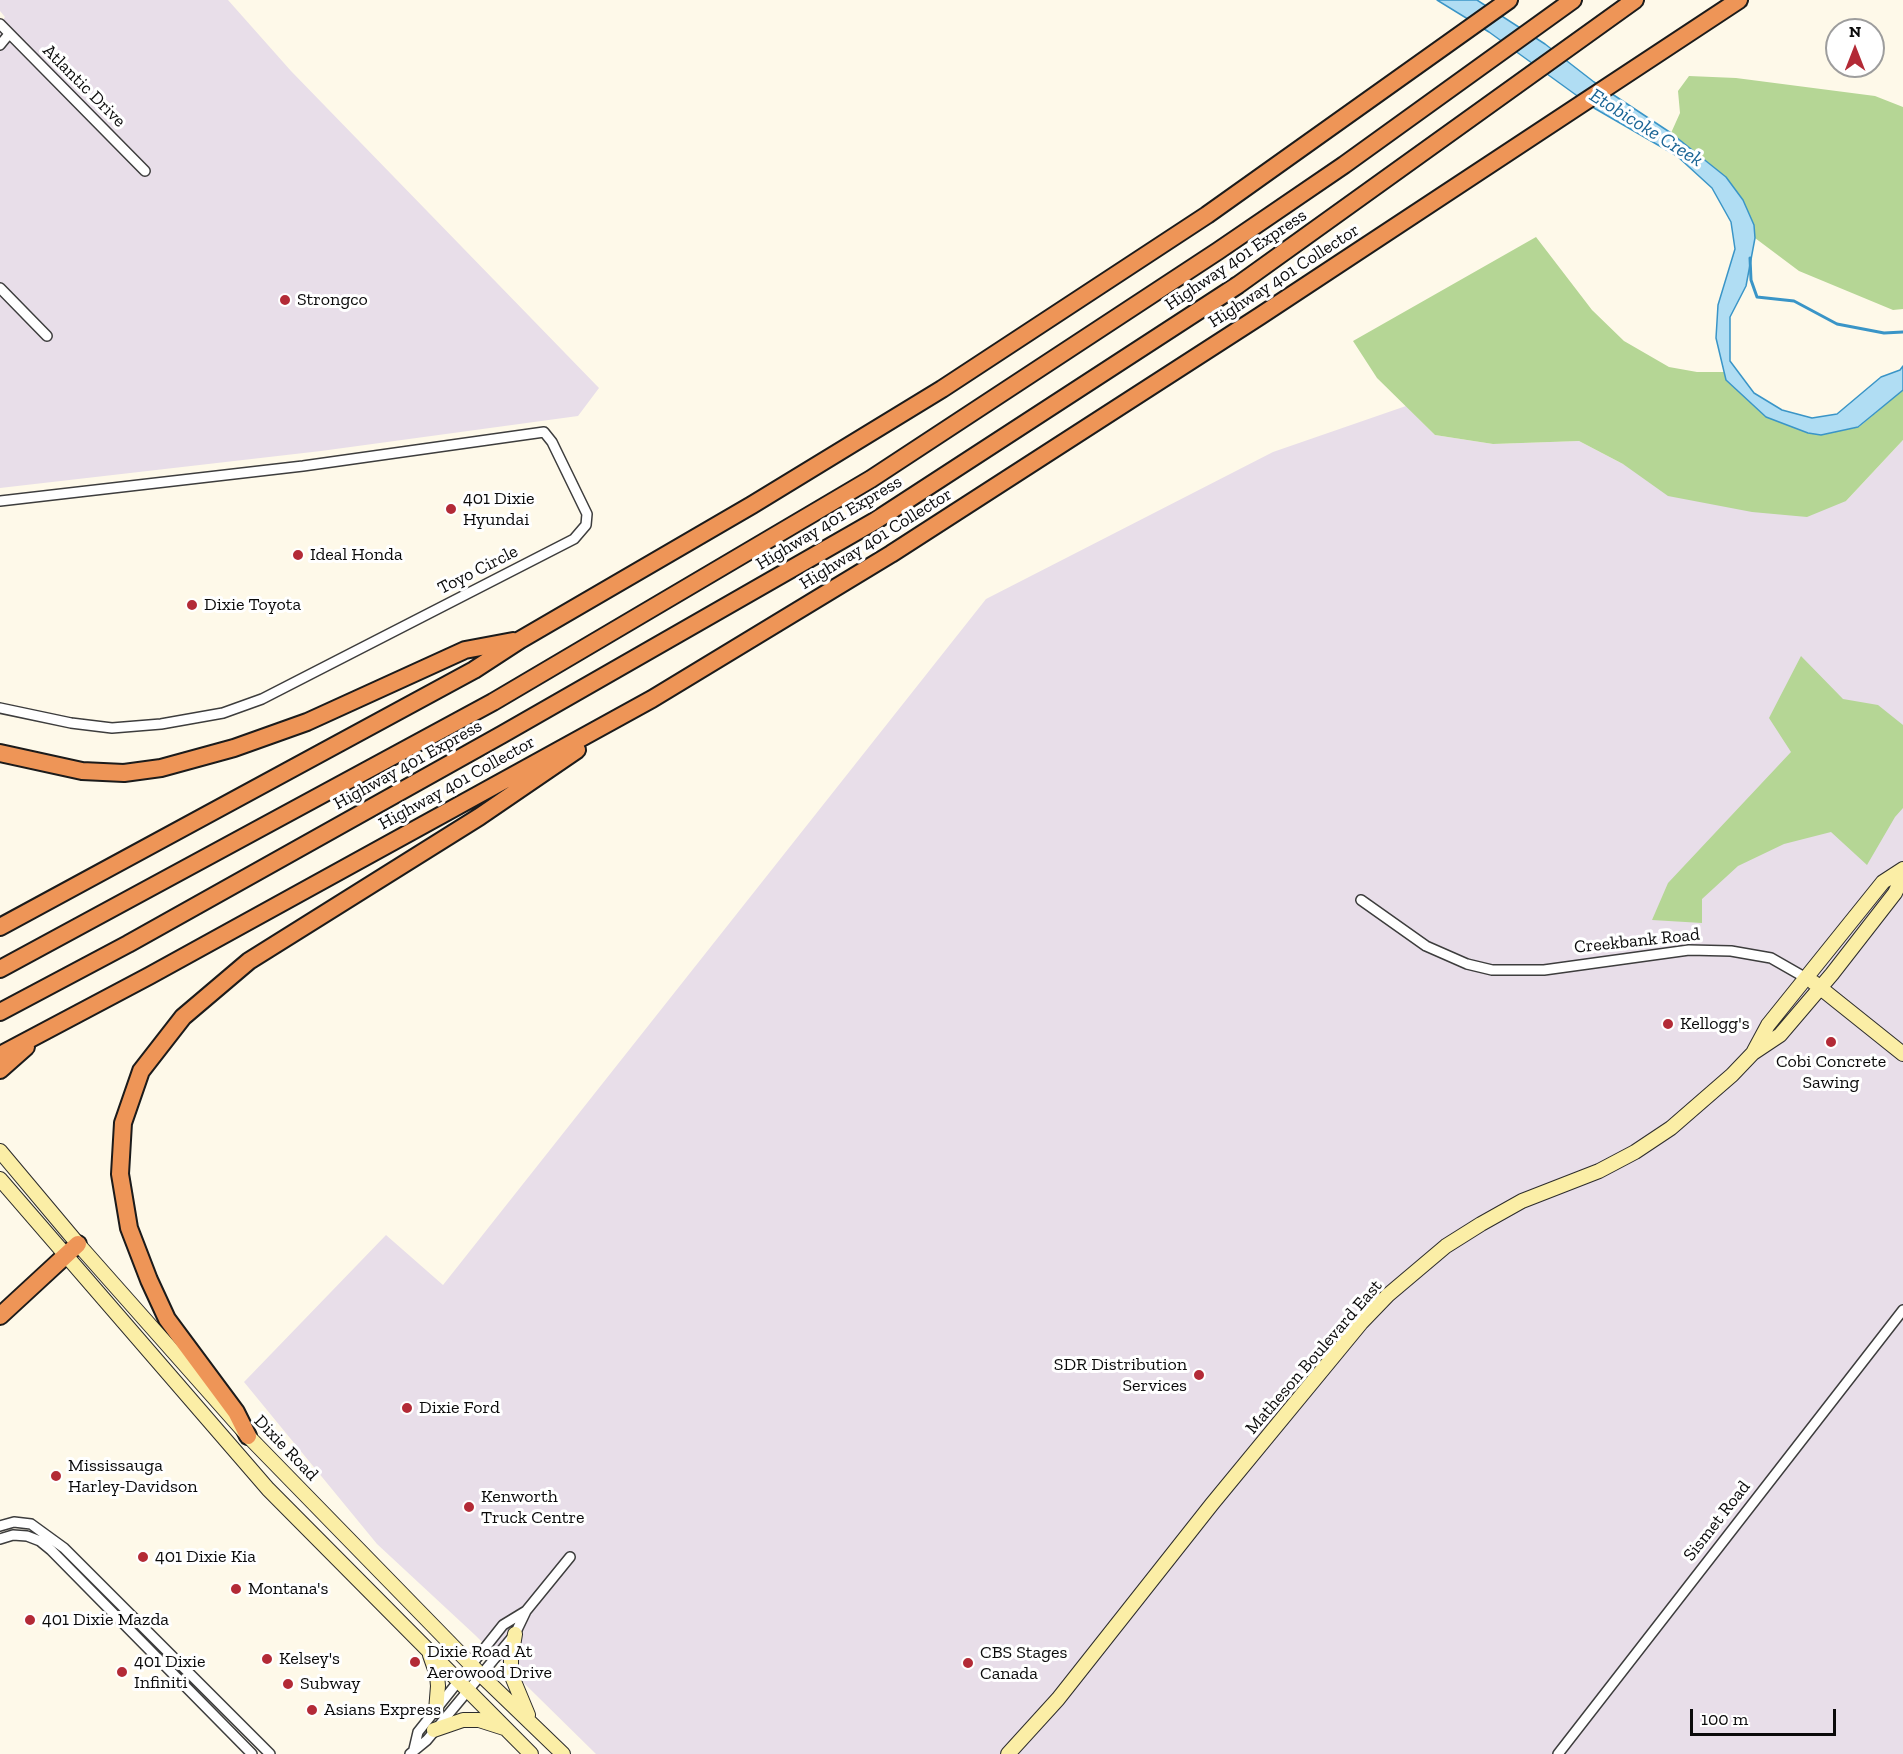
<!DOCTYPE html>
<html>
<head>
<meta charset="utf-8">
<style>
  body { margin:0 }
  #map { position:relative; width:1903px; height:1754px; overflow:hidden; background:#fef9e9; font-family:"Zilla Slab",serif }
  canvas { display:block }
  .north { position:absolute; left:1825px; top:18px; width:60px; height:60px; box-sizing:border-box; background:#fff; border:2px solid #9d9d9d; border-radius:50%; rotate:0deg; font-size:16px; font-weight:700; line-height:24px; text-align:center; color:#0a0a0a }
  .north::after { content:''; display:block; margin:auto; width:21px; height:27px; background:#b32a36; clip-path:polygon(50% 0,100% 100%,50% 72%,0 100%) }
  .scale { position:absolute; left:1690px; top:1709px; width:146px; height:27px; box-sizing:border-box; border:3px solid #0a0a0a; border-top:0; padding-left:8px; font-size:18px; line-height:21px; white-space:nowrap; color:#0a0a0a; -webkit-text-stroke:4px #fff; paint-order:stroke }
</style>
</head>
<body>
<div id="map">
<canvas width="1903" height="1754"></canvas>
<div class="north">N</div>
<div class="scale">100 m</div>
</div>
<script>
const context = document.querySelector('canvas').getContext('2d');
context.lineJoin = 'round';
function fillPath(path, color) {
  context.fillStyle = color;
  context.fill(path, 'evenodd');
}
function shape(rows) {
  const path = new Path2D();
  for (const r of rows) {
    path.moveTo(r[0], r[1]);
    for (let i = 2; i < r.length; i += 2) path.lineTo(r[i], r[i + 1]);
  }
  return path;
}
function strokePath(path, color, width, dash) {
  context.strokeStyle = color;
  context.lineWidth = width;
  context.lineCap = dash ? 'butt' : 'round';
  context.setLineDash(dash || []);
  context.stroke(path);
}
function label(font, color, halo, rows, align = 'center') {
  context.font = font + ' "Zilla Slab",serif';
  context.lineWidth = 6;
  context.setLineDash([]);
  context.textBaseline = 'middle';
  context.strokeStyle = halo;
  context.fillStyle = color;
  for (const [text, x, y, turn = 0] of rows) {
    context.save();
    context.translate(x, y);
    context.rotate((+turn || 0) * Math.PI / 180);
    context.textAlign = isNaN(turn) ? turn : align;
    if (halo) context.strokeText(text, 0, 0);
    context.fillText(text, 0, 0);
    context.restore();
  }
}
fillPath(shape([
  [0,0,228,0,291,71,599,388,578,416,321,451,0,488,0,24,5,17,0,11],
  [1406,406,1435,435,1493,444,1579,441,1623,464,1846,501,1903,440,1903,1754,596,1754,475,1635,377,1544,244,1382,386,1235,443,1285,986,599,1273,452]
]), '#e8dee9');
fillPath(shape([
  [1689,76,1736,78,1875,96,1903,107,1903,309,1893,310,1799,271,1755,238,1754,225,1726,177,1671,133,1680,113,1678,91],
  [1536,237,1592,310,1624,341,1669,367,1697,372,1732,372,1766,417,1808,433,1821,435,1859,427,1903,390,1903,440,1846,501,1807,517,1752,512,1668,496,1623,464,1579,441,1493,444,1435,435,1377,378,1353,341],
  [1801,656,1843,699,1878,705,1903,725,1903,808,1895,817,1867,865,1831,832,1784,844,1738,866,1702,899,1702,923,1652,920,1668,883,1791,752,1769,718]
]), '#b5d695');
const water = shape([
  [1437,0,1477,0,1545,44,1594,82,1671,133,1726,177,1743,200,1754,225,1755,238,1746,286,1730,317,1730,361,1754,393,1782,410,1812,418,1837,414,1881,377,1900,370,1903,366,1903,390,1858,427,1821,435,1808,433,1766,417,1726,380,1716,338,1718,305,1735,249,1731,222,1712,188,1677,156,1594,108,1489,32,1437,0]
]);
fillPath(water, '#b0ddf3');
strokePath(water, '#3a95c7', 1.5);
strokePath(shape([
  [1750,258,1751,280,1757,297,1794,301,1837,324,1884,333,1903,332]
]), '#3a95c7', 3);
const street = shape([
  [0,24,145,171],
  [0,45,9,34],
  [0,288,47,336],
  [0,501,303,466,544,432,552,442,587,514,586,525,574,539,262,699,223,713,161,724,112,728,71,723,0,708],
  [1361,900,1426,946,1467,964,1492,970,1544,970,1689,950,1731,951,1771,958,1806,978],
  [0,1526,14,1522,31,1524,64,1548,270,1754],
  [0,1539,13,1535,27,1536,40,1541,51,1550,252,1754],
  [414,1749,418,1732,503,1625,526,1611],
  [410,1754,427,1740,515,1634,526,1611,570,1557],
  [1558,1754,1903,1310]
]);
const secondary = shape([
  [1813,982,1903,1054],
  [1754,1051,1768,1025,1883,882,1903,869],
  [0,1151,78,1244,248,1436,481,1675,563,1754],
  [0,1179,268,1489,531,1754],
  [515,1634,511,1658,511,1674,528,1715],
  [430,1655,437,1675,438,1686,436,1711],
  [434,1730,463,1720,479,1720,504,1728],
  [1008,1754,1058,1699,1212,1504,1361,1323,1388,1295,1446,1246,1481,1224,1522,1201,1599,1171,1635,1152,1671,1128,1732,1075,1753,1053,1780,1035,1832,974,1895,893,1903,876]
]);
const highway = shape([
  [0,753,82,771,124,773,161,768,234,748,307,722,465,650,513,641],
  [0,927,474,670,520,640,752,505,942,389,1207,215,1509,0],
  [0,969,493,702,871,479,1218,251,1344,165,1573,0],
  [0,1012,128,944,503,734,875,521,1238,285,1635,0],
  [0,1055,149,976,652,699,891,554,1260,316,1739,0],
  [0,1070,26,1047],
  [0,1316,78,1244],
  [248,1436,236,1412,167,1319,149,1280,129,1228,120,1174,123,1123,141,1071,183,1017,249,961,479,817,577,750]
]);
strokePath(street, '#3d3d3d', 12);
strokePath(secondary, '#2c2c2c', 16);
strokePath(highway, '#1b1b1b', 20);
strokePath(street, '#fff', 9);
strokePath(secondary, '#fbeea6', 14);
strokePath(highway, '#ee9557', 16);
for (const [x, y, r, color] of [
  [285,300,6,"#b32a36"],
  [451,509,6,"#b32a36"],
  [298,555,6,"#b32a36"],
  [192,605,6,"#b32a36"],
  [1668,1024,6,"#b32a36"],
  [1831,1042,6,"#b32a36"],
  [1199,1375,6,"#b32a36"],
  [407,1408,6,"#b32a36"],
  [56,1476,6,"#b32a36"],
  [469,1507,6,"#b32a36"],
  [143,1557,6,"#b32a36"],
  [236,1589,6,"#b32a36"],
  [30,1620,6,"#b32a36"],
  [267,1659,6,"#b32a36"],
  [415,1662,6,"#b32a36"],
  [968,1663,6,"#b32a36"],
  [122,1672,6,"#b32a36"],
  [288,1684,6,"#b32a36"],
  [312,1710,6,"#b32a36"]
]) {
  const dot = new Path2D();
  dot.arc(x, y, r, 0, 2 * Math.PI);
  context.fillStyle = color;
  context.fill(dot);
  strokePath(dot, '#fff', 2);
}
label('18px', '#0a0a0a', '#fff', [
  ["Atlantic Drive",84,86,45],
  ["Highway 401 Express",1236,260,-34],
  ["Highway 401 Collector",1284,276,-33],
  ["Highway 401 Express",829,523,-31],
  ["Highway 401 Collector",876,539,-32],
  ["Toyo Circle",478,570,-27],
  ["Highway 401 Express",408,765,-29],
  ["Highway 401 Collector",457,783,-29],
  ["Creekbank Road",1637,941,-6],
  ["Matheson Boulevard East",1314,1357,-49],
  ["Dixie Road",286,1448,46],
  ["Sismet Road",1717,1521,-52]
]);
label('18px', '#0a0a0a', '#fff', [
  ["Strongco",297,300],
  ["401 Dixie",463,499],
  ["Hyundai",463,520],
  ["Ideal Honda",310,555],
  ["Dixie Toyota",204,605],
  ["Kellogg's",1680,1024],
  ["Cobi Concrete",1831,1062,"center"],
  ["Sawing",1831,1083,"center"],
  ["SDR Distribution",1187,1365,"right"],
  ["Services",1187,1386,"right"],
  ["Dixie Ford",419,1408],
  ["Mississauga",68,1466],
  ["Harley-Davidson",68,1487],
  ["Kenworth",481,1497],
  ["Truck Centre",481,1518],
  ["401 Dixie Kia",155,1557],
  ["Montana's",248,1589],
  ["401 Dixie Mazda",42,1620],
  ["Dixie Road At",427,1652],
  ["Aerowood Drive",427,1673],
  ["CBS Stages",980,1653],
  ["Canada",980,1674],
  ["Kelsey's",279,1659],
  ["401 Dixie",134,1662],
  ["Infiniti",134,1683],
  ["Subway",300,1684],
  ["Asians Express",324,1710]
], 'left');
label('italic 20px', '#1b6595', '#fff', [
  ["Etobicoke Creek",1646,128,32]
]);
</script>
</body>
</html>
